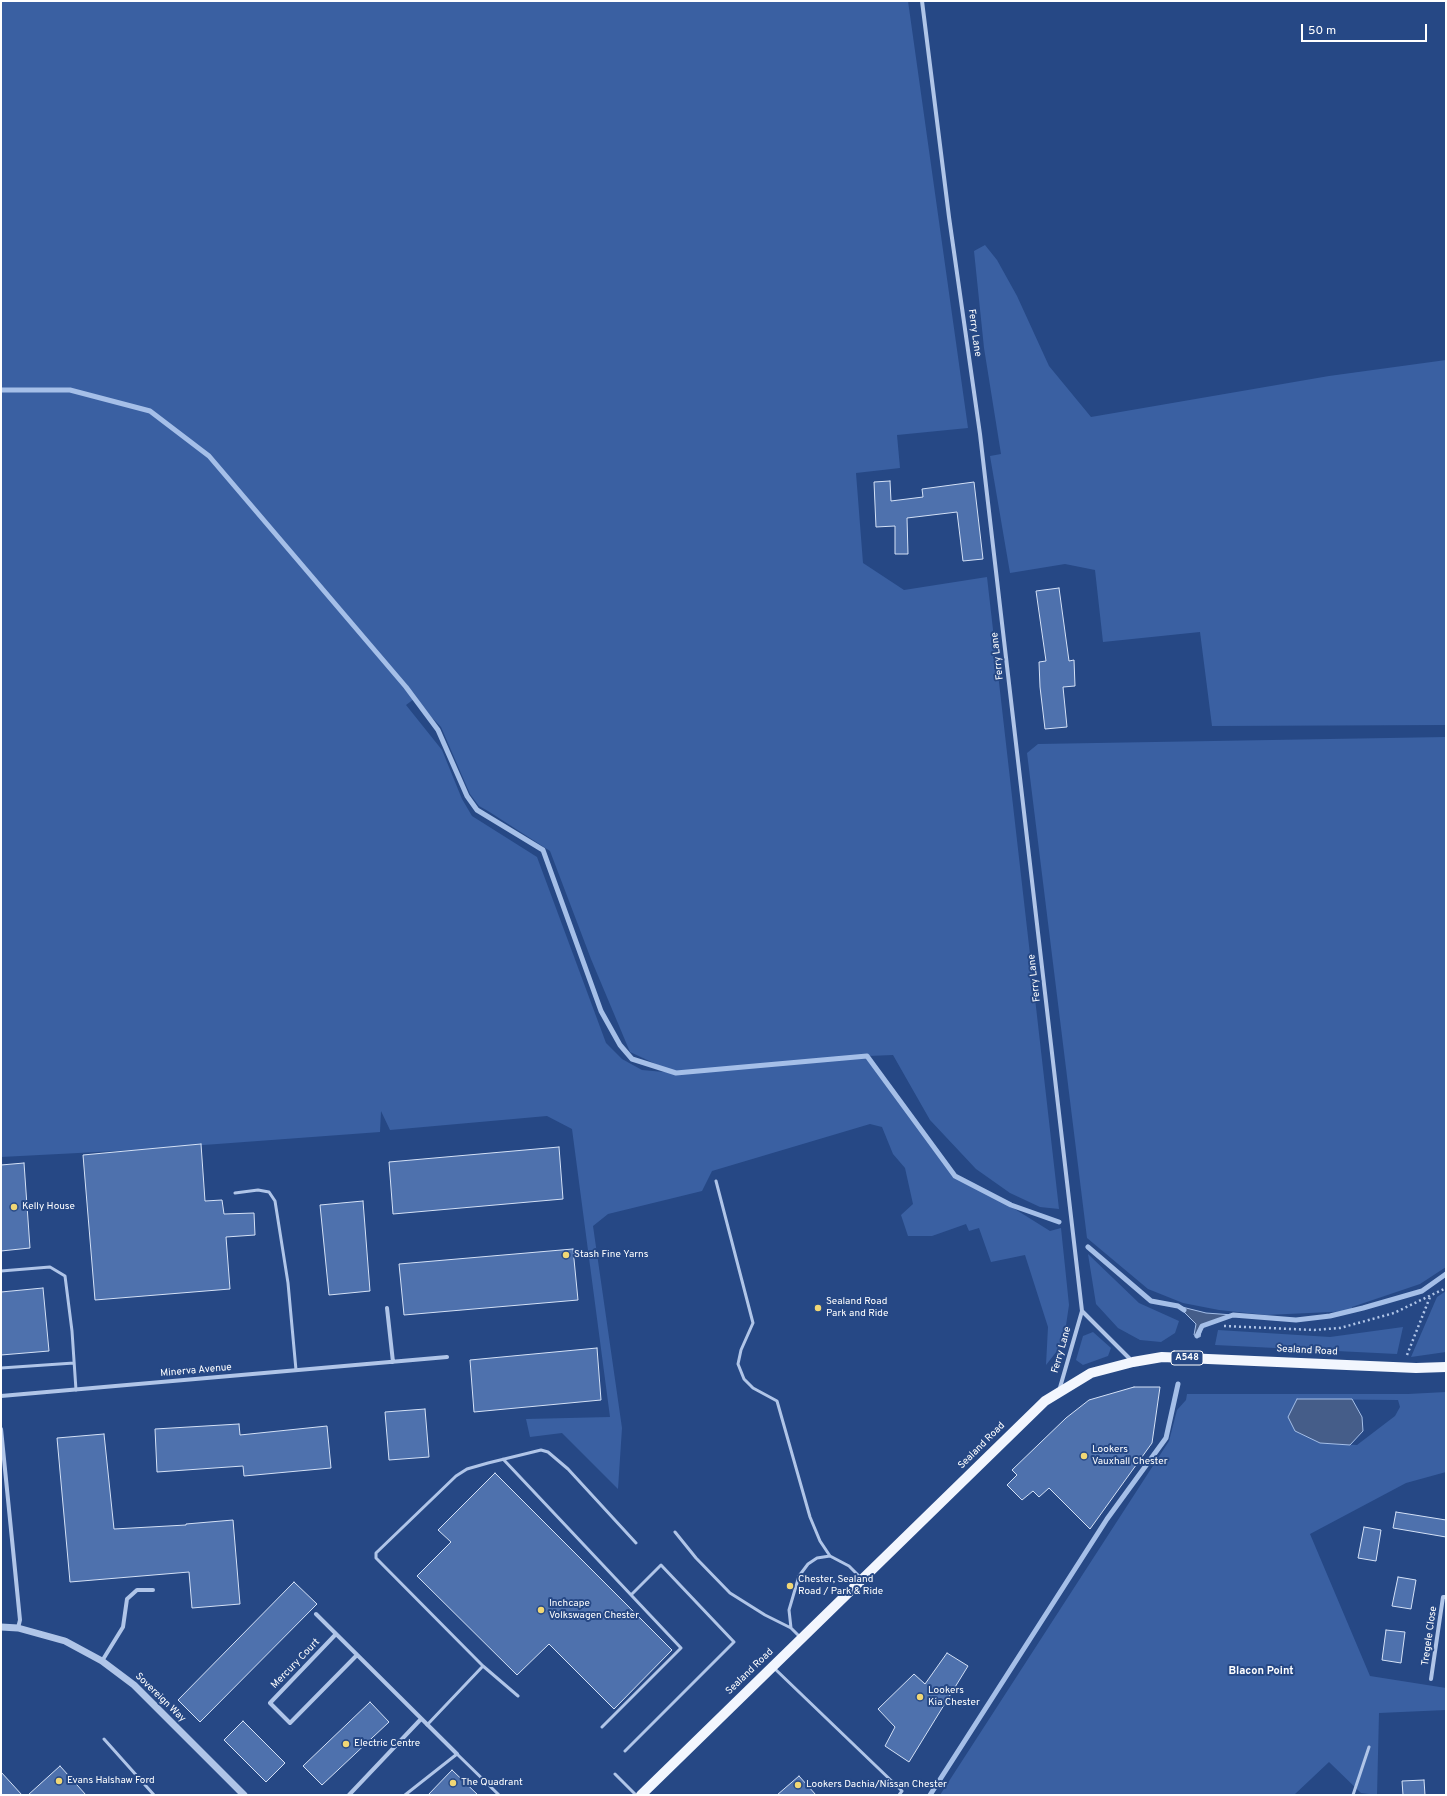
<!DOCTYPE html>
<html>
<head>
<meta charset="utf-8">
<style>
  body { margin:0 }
  #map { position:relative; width:1447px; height:1796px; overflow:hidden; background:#264885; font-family:Overpass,sans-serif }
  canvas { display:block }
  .frame { position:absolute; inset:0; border:2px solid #fff; pointer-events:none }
  .scale { position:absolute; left:1301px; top:24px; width:126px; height:18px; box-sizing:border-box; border:2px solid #fff; border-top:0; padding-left:5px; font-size:12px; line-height:14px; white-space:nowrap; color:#fff; -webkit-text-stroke:3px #264885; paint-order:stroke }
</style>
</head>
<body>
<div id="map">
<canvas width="1447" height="1796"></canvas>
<div class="frame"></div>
<div class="scale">50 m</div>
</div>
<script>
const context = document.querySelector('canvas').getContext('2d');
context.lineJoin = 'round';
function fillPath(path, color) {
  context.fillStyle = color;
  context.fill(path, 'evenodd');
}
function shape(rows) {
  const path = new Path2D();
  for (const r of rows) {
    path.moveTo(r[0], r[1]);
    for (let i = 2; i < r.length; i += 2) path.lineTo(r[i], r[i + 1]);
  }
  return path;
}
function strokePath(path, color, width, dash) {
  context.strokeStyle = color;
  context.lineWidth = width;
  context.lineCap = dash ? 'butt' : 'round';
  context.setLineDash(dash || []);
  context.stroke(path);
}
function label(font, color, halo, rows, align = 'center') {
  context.font = font + ' Overpass,sans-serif';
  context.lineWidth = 4;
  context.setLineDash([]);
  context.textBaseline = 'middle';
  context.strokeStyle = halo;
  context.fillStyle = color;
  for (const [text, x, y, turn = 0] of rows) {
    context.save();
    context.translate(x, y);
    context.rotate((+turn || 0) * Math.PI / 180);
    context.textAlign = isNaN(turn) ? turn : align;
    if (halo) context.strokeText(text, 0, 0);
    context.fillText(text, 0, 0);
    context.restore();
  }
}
fillPath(shape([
  [1,1,908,1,968,428,897,435,900,468,856,473,863,563,904,590,987,577,1059,1209,1040,1207,1010,1193,976,1169,930,1120,893,1055,868,1056,955,1176,1002,1201,1050,1231,1061,1228,1069,1305,1065,1332,1057,1351,1046,1365,1048,1327,1025,1255,991,1262,979,1228,969,1231,966,1224,932,1236,908,1236,901,1215,913,1204,905,1168,893,1154,882,1127,870,1124,712,1171,702,1191,608,1214,593,1226,622,1428,618,1489,562,1433,530,1437,526,1419,610,1417,572,1129,547,1116,390,1130,381,1111,380,1132,136,1150,1,1157],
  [414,699,441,727,470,794,479,806,488,811,550,851,591,959,630,1052,675,1073,642,1070,622,1059,606,1043,537,857,472,816,462,799,442,750,406,705],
  [985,245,997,260,1017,296,1049,366,1091,417,1329,376,1446,360,1446,725,1212,726,1200,632,1103,642,1095,570,1065,564,1010,573,990,456,1001,454,984,348,974,251],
  [1446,737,1446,1267,1420,1284,1352,1307,1352,1311,1266,1315,1219,1310,1183,1303,1148,1289,1087,1238,1027,753,1038,744],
  [1088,1254,1139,1303,1179,1321,1175,1333,1161,1342,1140,1340,1118,1328,1096,1304],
  [1446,1291,1446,1352,1411,1357,1437,1297],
  [1403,1327,1397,1354,1215,1345,1218,1330,1330,1337],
  [1093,1332,1111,1348,1108,1356,1083,1365,1076,1360,1083,1336],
  [1446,1392,1446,1472,1406,1483,1310,1534,1370,1676,1446,1688,1446,1710,1379,1713,1377,1795,1361,1793,1329,1762,1294,1795,940,1795,1169,1441,1177,1410,1186,1400,1187,1394,1408,1394],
  [1297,1399,1398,1400,1400,1407,1395,1416,1357,1445,1320,1443]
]), '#3a60a2');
const water = shape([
  [1178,1306,1206,1313,1233,1315,1202,1326,1200,1337,1194,1335,1196,1324,1178,1306],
  [1297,1399,1352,1399,1362,1417,1363,1431,1350,1445,1320,1443,1295,1431,1288,1417,1297,1399]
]);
fillPath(water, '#455d89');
strokePath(water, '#a5bfe8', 1);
strokePath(shape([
  [1,390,70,390,150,411,209,456,406,687,438,730,467,796,477,810,543,850,601,1011,620,1045,632,1059,676,1073,867,1056,955,1176,1011,1205,1059,1222],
  [1088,1247,1151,1301,1178,1306,1184,1310],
  [1197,1336,1202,1326,1233,1315,1296,1320,1330,1316,1363,1308,1422,1291,1446,1274],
  [930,1795,1107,1519,1166,1438,1178,1384]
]), '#a5bfe8', 5);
const building = shape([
  [890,481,891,501,923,497,922,489,974,482,983,559,963,561,957,512,907,518,908,554,895,554,895,526,876,527,874,482,890,481],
  [1059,588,1069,661,1074,660,1075,686,1063,687,1067,727,1045,729,1040,687,1039,662,1046,661,1036,591,1059,588],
  [201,1144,205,1201,222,1200,224,1214,254,1213,255,1235,226,1237,230,1289,95,1300,83,1155,201,1144],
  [559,1147,563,1199,393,1214,389,1162,559,1147],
  [24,1163,30,1248,1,1251,1,1165,24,1163],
  [363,1201,370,1291,329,1295,320,1205,363,1201],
  [573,1249,578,1300,404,1315,399,1264,573,1249],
  [43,1288,49,1351,1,1355,1,1292,43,1288],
  [597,1348,601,1400,474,1412,470,1360,597,1348],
  [1134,1387,1160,1387,1152,1443,1090,1529,1049,1488,1039,1497,1033,1491,1022,1500,1007,1485,1017,1475,1012,1470,1066,1418,1089,1400,1134,1387],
  [425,1409,429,1457,389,1460,385,1412,425,1409],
  [239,1424,240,1435,327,1426,331,1468,244,1476,243,1466,157,1472,155,1429,239,1424],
  [104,1434,114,1529,186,1525,186,1524,233,1520,240,1604,192,1608,189,1572,70,1582,57,1438,104,1434],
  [495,1473,672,1650,614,1709,549,1644,517,1675,417,1576,451,1542,438,1530,495,1473],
  [1396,1512,1446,1520,1446,1537,1393,1528,1396,1512],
  [1364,1527,1381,1530,1376,1561,1358,1558,1364,1527],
  [1398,1577,1416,1580,1411,1609,1392,1606,1398,1577],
  [294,1582,317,1604,200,1722,178,1700,294,1582],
  [1386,1630,1405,1632,1401,1663,1382,1660,1386,1630],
  [947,1653,968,1666,909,1762,885,1746,895,1727,878,1709,914,1674,925,1684,947,1653],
  [370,1702,389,1722,322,1785,303,1766,370,1702],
  [243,1721,285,1763,266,1782,224,1740,243,1721],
  [60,1766,86,1795,28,1795,60,1766],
  [452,1770,478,1795,428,1795,452,1770],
  [1,1772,22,1795,1,1795,1,1772],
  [799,1776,816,1795,777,1795,799,1776],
  [1424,1780,1425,1795,1403,1795,1402,1781,1424,1780]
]);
fillPath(building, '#4e71ad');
strokePath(building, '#d4e1f6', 1);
strokePath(shape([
  [1224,1326,1314,1330,1340,1328,1394,1313,1446,1288],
  [1407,1355,1430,1297]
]), '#b0c5e8', 2.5, [2, 3]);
strokePath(shape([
  [716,1181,753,1323,741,1350,738,1364,744,1379,753,1388,777,1401,810,1517,820,1541,830,1556,849,1566,860,1577],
  [235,1193,258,1190,269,1192,275,1201,288,1283,296,1370],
  [1,1271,50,1267,65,1276,72,1331,76,1390],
  [1,1368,74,1363],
  [503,1459,681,1648,602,1727],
  [675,1532,696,1558,730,1593,765,1615,791,1628,801,1638],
  [791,1628,789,1610,799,1576,808,1564,817,1558,830,1556],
  [774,1668,902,1791,899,1795],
  [518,1696,483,1666,376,1558,376,1553,456,1476,467,1469,488,1463,541,1450,548,1452,568,1469,636,1543],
  [427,1725,483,1666],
  [104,1739,154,1795],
  [625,1751,734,1642,661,1565,631,1595],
  [615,1774,636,1795],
  [405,1795,457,1754,499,1795],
  [1353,1795,1369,1747]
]), '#b0c5e8', 3);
strokePath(shape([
  [922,1,949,217,980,434,1082,1311,1133,1362],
  [387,1308,393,1362],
  [1059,1391,1082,1311],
  [1,1396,447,1357],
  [1,1429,20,1620,18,1628],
  [316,1614,457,1754],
  [336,1634,270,1703,290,1723,357,1655],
  [102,1661,123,1627,127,1599,137,1590,153,1590],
  [1431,1679,1443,1597,1446,1597],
  [349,1795,421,1719]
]), '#b0c5e8', 4);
strokePath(shape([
  [1,1627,18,1628,65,1641,102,1661,134,1685,244,1795]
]), '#b0c5e8', 7);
strokePath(shape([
  [641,1795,1045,1401,1091,1373,1133,1362,1162,1357,1416,1368,1446,1367]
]), '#f2f6fe', 10);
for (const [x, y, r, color] of [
  [14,1207,4,"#f1d775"],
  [566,1255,4,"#f1d775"],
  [818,1308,4,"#f1d775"],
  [1084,1456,4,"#f1d775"],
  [790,1586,4,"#f1d775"],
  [541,1610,4,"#f1d775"],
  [920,1697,4,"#f1d775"],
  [346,1744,4,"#f1d775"],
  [59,1781,4,"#f1d775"],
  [453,1783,4,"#f1d775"],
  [798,1785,4,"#f1d775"]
]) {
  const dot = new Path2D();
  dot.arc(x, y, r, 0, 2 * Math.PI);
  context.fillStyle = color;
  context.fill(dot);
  strokePath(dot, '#264885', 1.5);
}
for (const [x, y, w] of [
  [1187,1358,32]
]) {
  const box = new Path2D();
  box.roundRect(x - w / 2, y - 7, w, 14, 3);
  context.fillStyle = '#264885';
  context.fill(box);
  strokePath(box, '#fff', 1);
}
label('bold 9px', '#fff', null, [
  ["A548",1187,1358]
]);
label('10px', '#fff', '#264885', [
  ["Ferry Lane",974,333,82],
  ["Ferry Lane",998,656,-97],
  ["Ferry Lane",1035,978,-97],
  ["Ferry Lane",1062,1350,-74],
  ["Sealand Road",1307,1351,3],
  ["Minerva Avenue",196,1371,-5],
  ["Sealand Road",982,1446,-45],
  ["Tregele Close",1430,1636,-82],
  ["Mercury Court",296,1664,-46],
  ["Sealand Road",750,1672,-44],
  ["Sovereign Way",160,1698,44]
]);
label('10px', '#fff', '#264885', [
  ["Kelly House",22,1207],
  ["Stash Fine Yarns",574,1255],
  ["Sealand Road",826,1302],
  ["Park and Ride",826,1314],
  ["Lookers",1092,1450],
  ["Vauxhall Chester",1092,1462],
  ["Chester, Sealand",798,1580],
  ["Road / Park & Ride",798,1592],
  ["Inchcape",549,1604],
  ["Volkswagen Chester",549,1616],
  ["Lookers",928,1691],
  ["Kia Chester",928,1703],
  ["Electric Centre",354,1744],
  ["Evans Halshaw Ford",67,1781],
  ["The Quadrant",461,1783],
  ["Lookers Dachia/Nissan Chester",806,1785]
], 'left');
label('bold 11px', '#fff', '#264885', [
  ["Blacon Point",1261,1672]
]);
</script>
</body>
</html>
